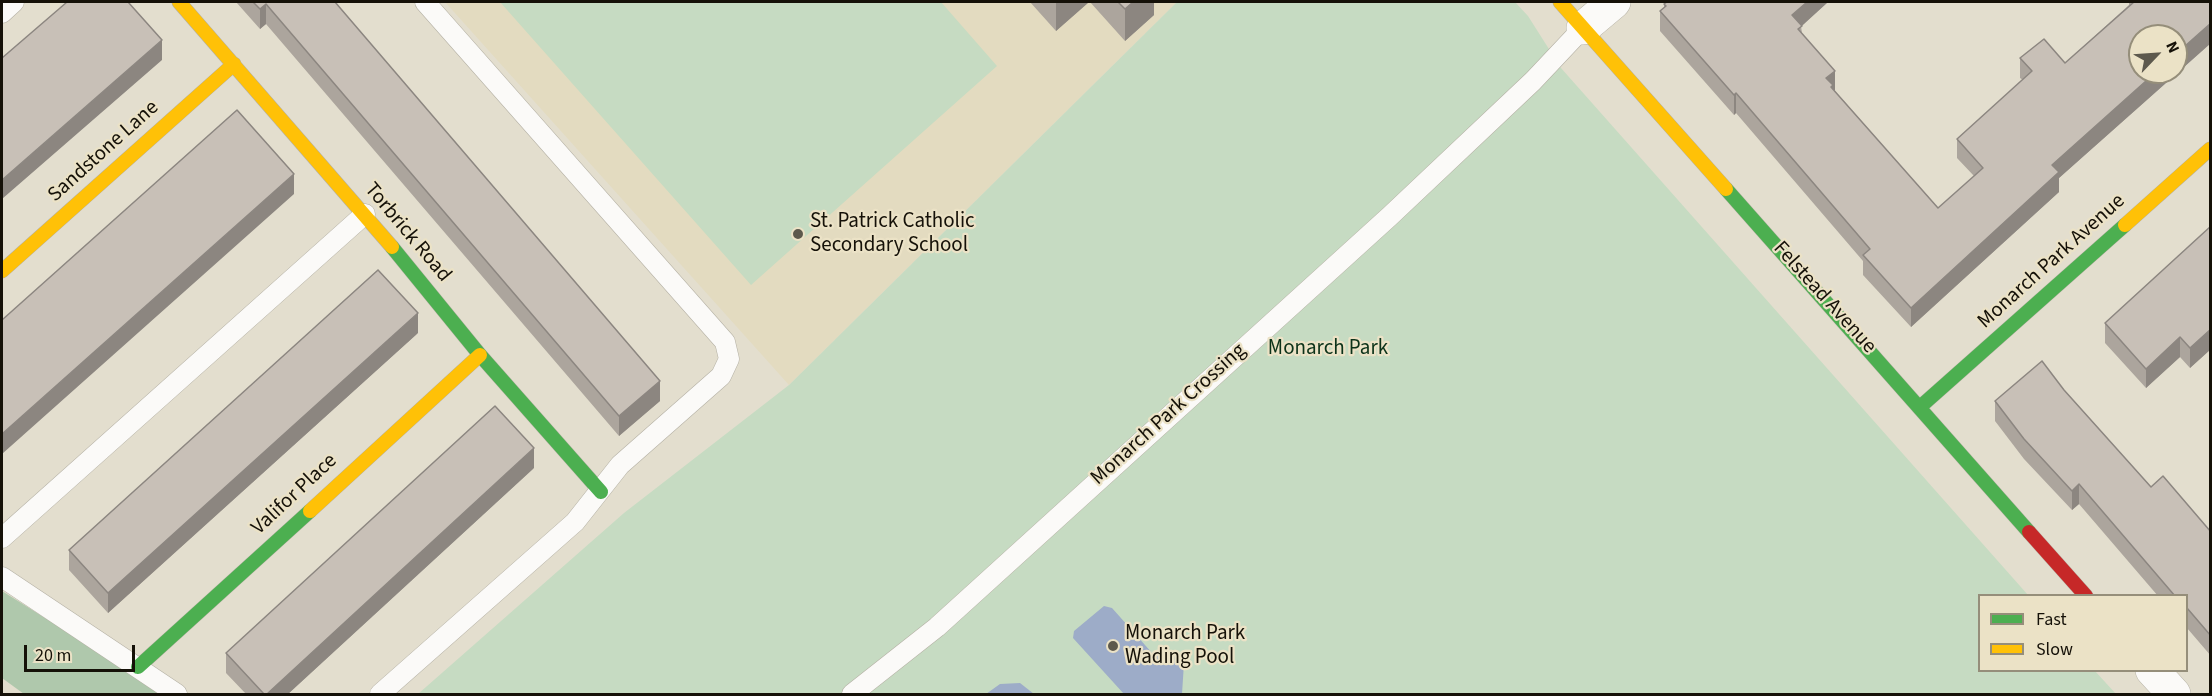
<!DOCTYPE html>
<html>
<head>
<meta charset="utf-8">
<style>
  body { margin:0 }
  #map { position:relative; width:2212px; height:696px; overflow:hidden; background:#e3dece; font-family:"Source Sans 3",sans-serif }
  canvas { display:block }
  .frame { position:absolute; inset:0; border:3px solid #151108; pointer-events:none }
  .legend { position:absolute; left:1978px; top:594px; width:210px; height:78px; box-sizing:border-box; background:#ebe2c6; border:2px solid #958e7a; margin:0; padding:8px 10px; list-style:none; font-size:18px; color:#151108 }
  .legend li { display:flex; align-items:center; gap:12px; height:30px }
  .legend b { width:30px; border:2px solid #958e7a }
  .north { position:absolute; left:2128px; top:24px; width:60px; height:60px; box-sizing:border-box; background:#ebe2c6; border:2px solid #958e7a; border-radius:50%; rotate:65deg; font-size:16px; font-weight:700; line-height:24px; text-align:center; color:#151108 }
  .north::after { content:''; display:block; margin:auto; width:21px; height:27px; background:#5d594d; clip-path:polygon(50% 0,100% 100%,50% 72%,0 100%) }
  .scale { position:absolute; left:24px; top:645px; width:111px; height:27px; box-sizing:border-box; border:3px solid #151108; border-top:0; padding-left:8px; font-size:18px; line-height:21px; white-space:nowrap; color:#151108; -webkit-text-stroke:4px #ebe2c6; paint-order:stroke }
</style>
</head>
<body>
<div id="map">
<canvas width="2212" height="696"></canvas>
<div class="frame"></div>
<ul class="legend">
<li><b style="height:8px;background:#4caf50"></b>Fast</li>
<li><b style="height:8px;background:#ffc107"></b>Slow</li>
</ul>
<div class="north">N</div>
<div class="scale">20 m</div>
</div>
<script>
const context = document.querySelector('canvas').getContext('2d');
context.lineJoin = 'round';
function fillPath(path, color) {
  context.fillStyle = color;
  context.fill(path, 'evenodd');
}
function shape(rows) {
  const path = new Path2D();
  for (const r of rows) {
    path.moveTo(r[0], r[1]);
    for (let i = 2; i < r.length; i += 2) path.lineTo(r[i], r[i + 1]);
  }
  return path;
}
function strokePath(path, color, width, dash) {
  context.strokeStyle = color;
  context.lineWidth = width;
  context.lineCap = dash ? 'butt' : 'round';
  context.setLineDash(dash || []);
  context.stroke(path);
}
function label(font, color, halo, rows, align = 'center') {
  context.font = font + ' "Source Sans 3",sans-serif';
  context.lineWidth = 4.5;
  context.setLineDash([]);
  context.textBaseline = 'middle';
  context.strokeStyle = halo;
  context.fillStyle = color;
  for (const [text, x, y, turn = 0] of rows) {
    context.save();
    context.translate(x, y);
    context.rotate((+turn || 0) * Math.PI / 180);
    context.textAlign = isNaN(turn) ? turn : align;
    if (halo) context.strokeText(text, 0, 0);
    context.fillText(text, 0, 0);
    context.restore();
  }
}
fillPath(shape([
  [445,2,1177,2,789,385]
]), '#e3dbc0');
fillPath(shape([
  [500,2,941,2,997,66,751,285],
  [1177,2,1515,2,1528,16,1561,68,2028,595,1980,596,1980,670,2095,671,2116,694,418,694,624,513,789,385]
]), '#c6dbc2');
fillPath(shape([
  [2,591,133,673,162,694,24,694,2,678]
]), '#afc8ac');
fillPath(shape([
  [1104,606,1112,608,1153,654,1180,657,1184,663,1182,694,1124,694,1073,638,1074,631],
  [1020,683,1034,694,986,694,1000,684]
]), '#9dacc8');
const lane = shape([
  [2,13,14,2],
  [2,538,365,214],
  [2,577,177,694],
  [380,694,575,522,620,465,721,376,729,359,725,342,425,2],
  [852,694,937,627,1390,216,1533,81,1583,28]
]);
const street = shape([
  [1583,28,1614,2],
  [2152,670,2174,694]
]);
const fast = shape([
  [1726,189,2029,532],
  [392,247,480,355,601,492],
  [1920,407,2125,225],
  [138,667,310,511]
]);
const slow = shape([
  [179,2,392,247],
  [1560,2,1726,189],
  [2125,225,2210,149],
  [2,271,234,64],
  [310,511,480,355]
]);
const jam = shape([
  [2029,532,2086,596]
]);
strokePath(lane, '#b4b0a4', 21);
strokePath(street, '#b4b0a4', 34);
strokePath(fast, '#b4b0a4', 15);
strokePath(slow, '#b4b0a4', 15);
strokePath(jam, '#b4b0a4', 15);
strokePath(lane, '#fbfaf8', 20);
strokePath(street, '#fbfaf8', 33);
strokePath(fast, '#4caf50', 14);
strokePath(slow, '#ffc107', 14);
strokePath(jam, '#c62828', 14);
fillPath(shape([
  [236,2,335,2,660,401,619,436,266,24,260,29],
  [1030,2,1089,2,1056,31],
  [1090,2,1154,2,1154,15,1125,41],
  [1828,2,1801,26,1802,33,1835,91,1938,208,1974,176,1957,158,1957,139,2023,80,2020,78,2020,58,2065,63,2129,5,2129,2,2211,2,2211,43,2059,178,2059,192,1911,327,1863,275,1863,261,1736,113,1734,115,1660,31,1660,11,1664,8,1664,4],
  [2211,226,2211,349,2190,368,2180,357,2146,388,2105,343,2105,323],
  [418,333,108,613,69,570,69,550],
  [2064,390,2151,487,2211,532,2211,656,2187,628,2187,596,2158,596,2079,504,2072,510,2024,459,1995,421,1995,401],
  [534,468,288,694,246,694,226,673,226,653]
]), '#aca59d');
fillPath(shape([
  [1056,2,1089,2,1056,31],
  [1133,2,1154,2,1154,15,1125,41,1125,9],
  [1807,2,1828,2,1792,35,1792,15],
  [266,4,266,24,260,29,260,9],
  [2211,23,2211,43,2059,178,2059,192,1911,327,1911,308,2052,165,2156,72,2176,72,2176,54],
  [162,40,162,60,2,199,2,180],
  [1835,71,1835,90,1833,92,1826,78],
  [1736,93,1736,113,1734,115,1734,95],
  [294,174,294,194,2,454,2,434],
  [418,313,418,333,108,613,108,593],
  [2211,329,2211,349,2190,368,2190,348],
  [2180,337,2180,357,2146,388,2146,369],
  [660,381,660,401,619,436,619,416],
  [534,448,534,468,288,694,267,694],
  [2079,484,2079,504,2072,510,2072,491]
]), '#8c8680');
const building = shape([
  [67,2,128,2,162,40,2,180,2,58,67,2],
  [253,2,335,2,660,381,619,416,266,4,260,9,253,2],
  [1118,2,1133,2,1125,9,1118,2],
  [1667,2,1807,2,1792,15,1802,26,1798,29,1835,71,1826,78,1833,85,1831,87,1938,208,1983,168,1957,139,2032,71,2020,58,2044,39,2065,63,2134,2,2211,2,2211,23,2176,54,2176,36,2140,36,2140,72,2156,72,2052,165,2059,172,1911,308,1863,255,1870,249,1736,93,1734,95,1660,11,1666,6,1664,4,1667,2],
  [237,110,294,174,2,434,2,320,237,110],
  [2211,226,2211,329,2190,348,2180,337,2146,369,2105,323,2211,226],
  [378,270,418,313,108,593,69,550,378,270],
  [2042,361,2064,390,2151,487,2163,476,2211,532,2211,636,2187,608,2187,596,2175,596,2079,484,2072,491,2024,439,1995,401,2042,361],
  [495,406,534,448,267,694,264,694,226,653,495,406]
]);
fillPath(building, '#c8c0b7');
strokePath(building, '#8c8680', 1.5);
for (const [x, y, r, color] of [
  [798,234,6,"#5d594d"],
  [1113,646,6,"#5d594d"]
]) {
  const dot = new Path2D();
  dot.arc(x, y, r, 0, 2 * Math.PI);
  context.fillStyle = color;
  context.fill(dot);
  strokePath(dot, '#ebe2c6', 2);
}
label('21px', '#151108', '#ebe2c6', [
  ["Sandstone Lane",104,152,-42],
  ["Torbrick Road",407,233,50],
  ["Monarch Park Avenue",2052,262,-42],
  ["Felstead Avenue",1824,298,48],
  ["Monarch Park Crossing",1169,415,-42],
  ["Valifor Place",295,495,-43]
]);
label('21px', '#151108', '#ebe2c6', [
  ["St. Patrick Catholic",810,222],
  ["Secondary School",810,246],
  ["Monarch Park",1125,634],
  ["Wading Pool",1125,658]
], 'left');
label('21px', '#0b3219', '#ebe2c6', [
  ["Monarch Park",1328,349]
]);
</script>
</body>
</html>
